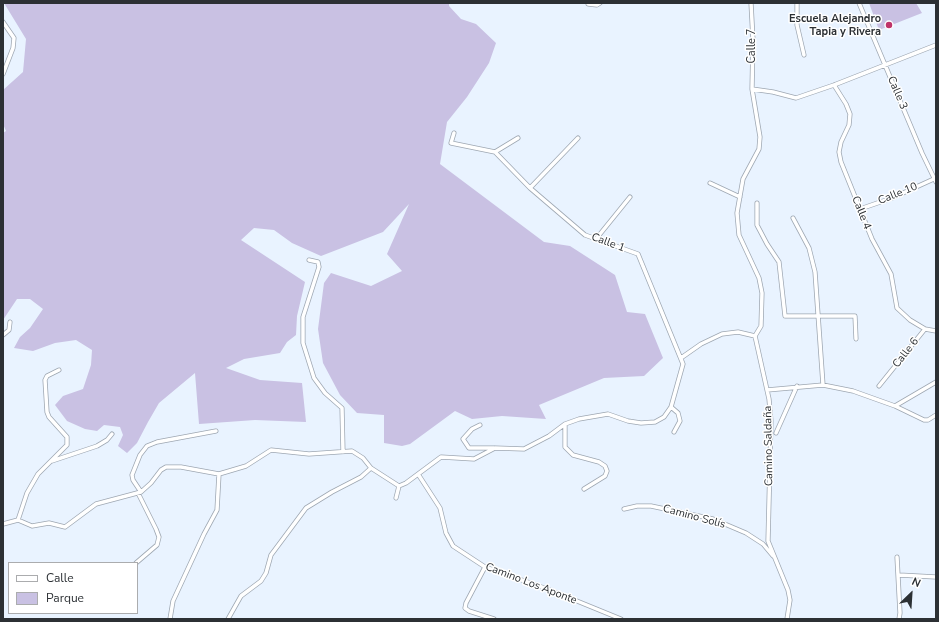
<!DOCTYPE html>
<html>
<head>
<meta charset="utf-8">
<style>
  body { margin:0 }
  #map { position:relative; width:939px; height:622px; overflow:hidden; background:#e9f3ff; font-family:"Nunito Sans",sans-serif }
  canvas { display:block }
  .frame { position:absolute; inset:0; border:4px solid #2c3034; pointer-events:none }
  .legend { position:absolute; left:8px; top:562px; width:130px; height:52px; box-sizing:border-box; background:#fff; border:1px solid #abacae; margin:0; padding:5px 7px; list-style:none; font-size:12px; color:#2c3034 }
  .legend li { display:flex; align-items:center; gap:8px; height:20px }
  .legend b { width:20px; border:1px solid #abacae }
  .north { position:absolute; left:891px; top:574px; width:40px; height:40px; -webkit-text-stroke:3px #fff; paint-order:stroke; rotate:25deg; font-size:11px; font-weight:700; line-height:16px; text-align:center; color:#2c3034 }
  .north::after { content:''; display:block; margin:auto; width:14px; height:18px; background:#2c3034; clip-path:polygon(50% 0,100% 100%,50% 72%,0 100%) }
</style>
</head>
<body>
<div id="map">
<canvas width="939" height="622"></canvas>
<div class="frame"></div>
<ul class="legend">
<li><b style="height:5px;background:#fff"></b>Calle</li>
<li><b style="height:11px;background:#c9c1e3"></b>Parque</li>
</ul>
<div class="north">N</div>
</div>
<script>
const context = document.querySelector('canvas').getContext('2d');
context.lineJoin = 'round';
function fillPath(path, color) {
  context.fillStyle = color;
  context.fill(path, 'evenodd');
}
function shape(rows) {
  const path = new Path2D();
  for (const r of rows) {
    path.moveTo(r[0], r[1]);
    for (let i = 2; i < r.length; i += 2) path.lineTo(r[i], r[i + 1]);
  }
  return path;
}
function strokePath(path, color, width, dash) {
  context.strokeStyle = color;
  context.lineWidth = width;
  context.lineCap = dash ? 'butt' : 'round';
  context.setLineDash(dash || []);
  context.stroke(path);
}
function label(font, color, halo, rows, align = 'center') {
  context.font = font + ' "Nunito Sans",sans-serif';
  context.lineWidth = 3;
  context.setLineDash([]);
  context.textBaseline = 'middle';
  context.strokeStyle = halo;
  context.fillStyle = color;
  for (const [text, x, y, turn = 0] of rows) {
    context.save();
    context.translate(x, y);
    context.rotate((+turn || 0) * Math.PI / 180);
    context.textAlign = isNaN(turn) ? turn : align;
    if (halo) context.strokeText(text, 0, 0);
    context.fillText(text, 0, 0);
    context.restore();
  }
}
fillPath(shape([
  [4,3,449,3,449,6,461,19,476,24,496,43,489,63,467,97,447,122,440,164,544,242,570,246,615,275,627,312,645,314,663,358,644,376,604,378,539,405,546,419,502,416,472,419,455,411,410,444,402,446,384,443,384,415,357,413,340,395,323,363,318,329,324,283,331,273,371,286,402,271,387,254,409,204,383,232,321,256,292,243,274,230,254,228,241,240,305,282,297,316,296,335,287,342,280,353,244,359,226,368,260,380,302,383,306,422,255,420,199,424,195,373,159,403,148,422,137,443,127,453,118,446,123,435,120,427,104,425,97,431,85,429,67,421,55,405,63,396,83,389,91,365,92,350,76,340,55,343,33,351,14,348,20,337,30,328,43,309,30,299,17,299,3,320,3,133,6,131,3,124,3,90,23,72,26,39],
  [869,3,916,3,922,13,879,30]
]), '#c9c1e3');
const street = shape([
  [751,3,753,40,752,89,760,137,759,149,743,179,737,213,739,235,759,278,762,293,761,326,755,336,769,399,771,421,768,541,788,590,790,600,787,619],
  [797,3,797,25,804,55],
  [859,3,922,153,936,182],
  [588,4,597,5,600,3],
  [3,22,14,38,13,48,3,74],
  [834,85,846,104,850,114,849,125,841,142,839,152,841,162,872,239,891,274,897,308,910,320,925,329,936,331],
  [752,89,773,92,796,98,834,85,936,45],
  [495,152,518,138],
  [710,183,740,197],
  [530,188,578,138],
  [757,203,757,225,767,244,779,262,785,316,855,316,856,339],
  [860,209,892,198,936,178],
  [793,218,809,248,815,272,823,385],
  [596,239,630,197],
  [309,260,318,262,319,267,303,317,303,343,314,378,325,393,342,408,343,452],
  [3,335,9,330,10,322],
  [681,358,701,344,722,334,738,332,755,336],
  [879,386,925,329],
  [767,390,823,385,853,391,895,406,936,382],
  [895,406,924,420,928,420,936,415],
  [671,407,678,413,680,421,674,432],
  [565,424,565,447,573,455,599,462,605,466,607,471,605,476,584,489],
  [480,425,472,429,463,439,469,448,494,448],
  [776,433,797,386],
  [52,461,97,446,107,440,112,434],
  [418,474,440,508,446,533,453,546,485,567,550,590,621,619],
  [141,492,133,480,132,475,140,455,147,446,157,442,216,431],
  [396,498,399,486],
  [624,509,637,506,651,506,713,519,746,533,763,544,773,556],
  [18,520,27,493,38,474,67,445,67,437,49,417,47,412,45,380,47,376,59,370],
  [3,524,18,520,32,526,49,523,65,527,96,504,141,492,151,483,161,470,166,467,181,467,219,474,246,466,271,450,309,454,352,451,363,458,371,468,399,486,406,483,441,457,474,459,495,448,524,449,549,436,565,424,579,419,608,414,628,421,641,423,655,422,664,417,671,407,683,364,638,254,585,235,530,188,495,152,451,143,454,133],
  [897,557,900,613,899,619],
  [136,563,157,545,159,537,156,529,138,493],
  [485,567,466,603,465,608,469,611,494,619],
  [899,575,936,577],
  [170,619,173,601,204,534,217,510,219,474],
  [228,619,241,596,261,581,266,573,271,555,306,508,332,492,361,477,371,468]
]);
strokePath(street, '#9ea7b2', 5);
strokePath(street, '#fff', 3.5);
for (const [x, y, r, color] of [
  [889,25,4,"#bf3369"]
]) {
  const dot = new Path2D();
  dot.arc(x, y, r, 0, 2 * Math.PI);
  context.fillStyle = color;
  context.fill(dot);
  strokePath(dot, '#fff', 1.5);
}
label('bold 11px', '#2c3034', '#fff', [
  ["Escuela Alejandro",881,19],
  ["Tapia y Rivera",881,32]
], 'right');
label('11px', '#2c3034', '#fff', [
  ["Calle 7",752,46,-90],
  ["Calle 3",897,93,67],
  ["Calle 10",898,194,-22],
  ["Calle 4",861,213,68],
  ["Calle 1",608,243,20],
  ["Calle 6",906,353,-52],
  ["Camino Saldaña",769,446,-91],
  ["Camino Solís",694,517,15],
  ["Camino Los Aponte",531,584,21]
]);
</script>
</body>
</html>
